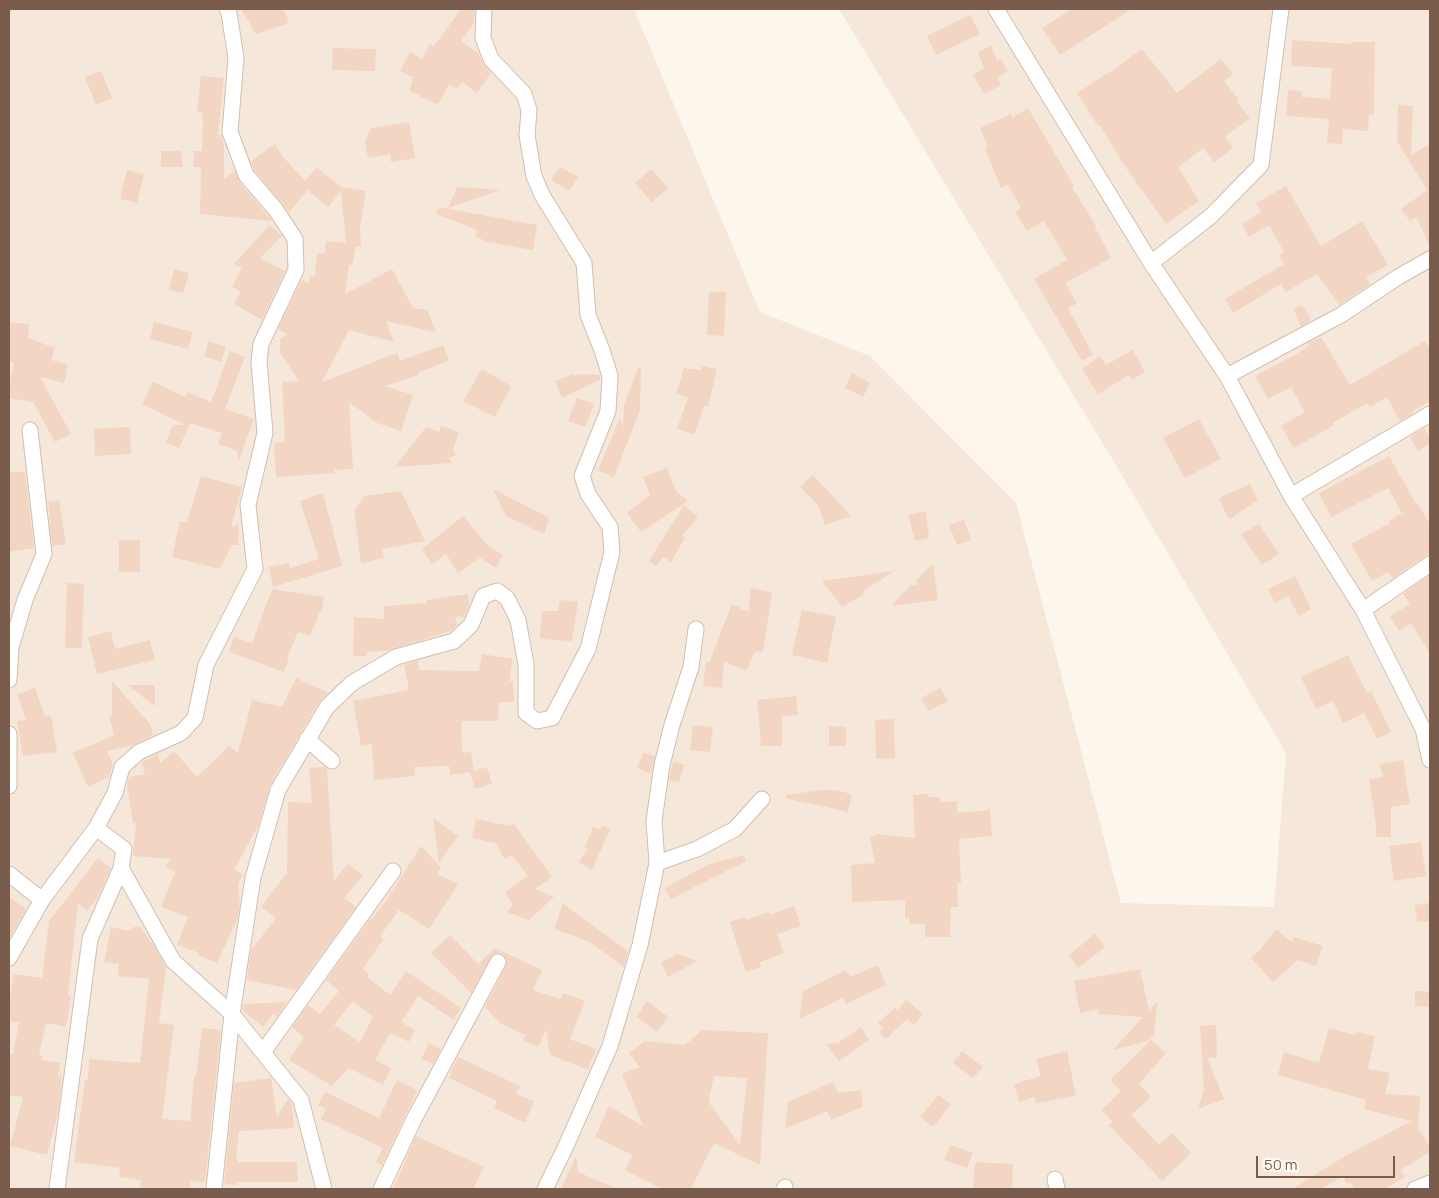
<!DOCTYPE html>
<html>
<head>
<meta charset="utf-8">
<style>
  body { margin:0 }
  #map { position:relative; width:1439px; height:1198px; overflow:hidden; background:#fdf6ec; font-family:Manrope,sans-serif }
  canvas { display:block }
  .frame { position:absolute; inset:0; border:10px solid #7a5c4d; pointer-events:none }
  .scale { position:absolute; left:1256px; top:1156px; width:139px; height:22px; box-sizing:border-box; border:2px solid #7a5c4d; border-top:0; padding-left:6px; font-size:15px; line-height:18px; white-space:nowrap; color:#7a5c4d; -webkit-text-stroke:4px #fffaf3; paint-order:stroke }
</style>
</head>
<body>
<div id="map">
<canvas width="1439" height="1198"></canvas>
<div class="frame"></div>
<div class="scale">50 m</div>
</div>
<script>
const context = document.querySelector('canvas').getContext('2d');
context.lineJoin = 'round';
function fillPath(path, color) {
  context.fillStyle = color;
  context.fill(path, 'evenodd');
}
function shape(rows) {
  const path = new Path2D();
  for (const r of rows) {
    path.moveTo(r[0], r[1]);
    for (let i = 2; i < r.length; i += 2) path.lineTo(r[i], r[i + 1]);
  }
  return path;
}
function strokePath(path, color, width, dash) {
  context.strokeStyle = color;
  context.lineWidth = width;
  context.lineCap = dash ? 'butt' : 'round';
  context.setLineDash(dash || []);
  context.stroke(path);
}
fillPath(shape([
  [9,9,634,9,760,312,870,356,1016,503,1121,903,1274,907,1286,753,1111,457,839,9,1430,9,1430,1189,9,1189]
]), '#f5e8da');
fillPath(shape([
  [241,9,284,9,289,23,256,34],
  [461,9,475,9,474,23,461,41,479,54,484,65,491,73,477,93,462,82,457,89,449,84,438,105,410,91,413,77,400,71,410,52,422,59,430,44,434,46],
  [1072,9,1132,9,1060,55,1042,28],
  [970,15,980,34,936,55,927,36],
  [1292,40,1351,44,1351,42,1375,42,1374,115,1369,115,1368,131,1343,129,1342,144,1327,143,1329,119,1286,116,1288,90,1302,91,1302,97,1330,99,1332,68,1291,66],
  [991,46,997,61,1001,59,1008,71,997,78,1001,85,984,94,973,75,984,68,978,52],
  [333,48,376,49,375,71,332,70],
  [1142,49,1177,93,1221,59,1233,74,1224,81,1239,100,1237,102,1250,118,1225,137,1233,148,1214,162,1203,148,1178,167,1199,201,1166,224,1122,162,1100,125,1098,126,1077,93,1111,71,1111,72],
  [101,71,112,98,96,105,85,77],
  [201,76,224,78,218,135,221,135,224,144,224,179,235,171,239,181,272,221,200,214,201,167,193,167,194,151,202,151,203,113,197,112],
  [1398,105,1413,106,1411,155,1430,144,1430,246,1416,217,1410,221,1401,209,1427,190,1397,141],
  [1028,108,1074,186,1072,187,1096,226,1095,227,1111,258,1065,283,1077,303,1068,308,1093,355,1082,361,1034,279,1067,260,1044,221,1027,231,1015,212,1021,208,1008,185,1001,188,985,148,988,147,980,128,1011,114,1012,118],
  [409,122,415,158,391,162,390,154,368,158,365,141,371,128],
  [275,144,284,158,305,181,317,168,341,187,366,191,360,227,361,246,356,247,352,265,349,265,345,294,392,269,413,308,427,310,436,332,386,321,394,342,349,330,322,382,397,353,400,361,443,345,449,360,418,373,419,375,385,386,413,395,401,431,377,423,349,402,353,469,334,470,335,473,276,477,274,443,285,442,282,382,299,381,280,353,280,339,287,334,278,329,302,280,309,283,310,275,315,276,317,253,325,253,326,241,346,243,341,191,328,207,308,190,289,212,254,170,251,161],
  [161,151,181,151,183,167,161,167],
  [560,167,578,177,569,191,551,180],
  [651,169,668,188,652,202,635,183],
  [127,170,144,174,137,203,120,199],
  [1286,186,1321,246,1362,221,1388,265,1366,277,1371,284,1339,305,1317,274,1286,292,1281,284,1233,313,1225,299,1284,264,1279,256,1284,252,1269,225,1249,237,1242,224,1261,212,1256,203],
  [457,187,500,190,448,208],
  [438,207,537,225,533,250,487,242,475,236,478,230,436,214],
  [270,225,282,236,260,258,285,271,262,320,234,304,241,291,232,287,242,268,234,264],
  [174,269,189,273,183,293,169,290],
  [709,292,726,292,724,336,707,335],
  [1302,305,1311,320,1301,326,1294,309],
  [9,322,29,324,28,338,55,348,51,360,68,364,64,383,40,377,71,434,55,442,33,402,9,398,9,387,14,362,9,362],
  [154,322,193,332,188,349,150,339],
  [1321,337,1350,385,1425,341,1430,350,1430,401,1413,411,1414,413,1400,421,1387,397,1370,407,1367,403,1333,423,1334,425,1294,448,1281,426,1305,412,1291,387,1268,399,1255,376,1298,353,1309,346,1308,343],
  [209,341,226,347,221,362,204,356],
  [1133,350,1145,372,1131,380,1129,375,1098,394,1082,369,1100,356,1106,365],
  [230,351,245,357,225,409,254,419,239,460,236,450,218,444,222,433,190,423,179,448,166,442,173,425,185,425,142,404,153,382,185,397,188,392,211,402],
  [702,366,717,369,708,407,704,406,694,435,677,429,688,397,676,394,684,368,701,370],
  [638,368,641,368,640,410,614,477,598,470,620,418,623,425,624,405],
  [482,369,511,386,495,417,463,401],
  [852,373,870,383,863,397,845,388],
  [574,374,575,376,579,374,600,375,600,380,562,398,555,381],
  [577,398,594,404,585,427,568,421],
  [1199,419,1221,459,1185,478,1163,438],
  [441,426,459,432,453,450,456,455,449,458,452,463,395,467,426,427,439,432],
  [130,427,131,454,95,456,94,429],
  [1424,428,1430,438,1430,443,1418,451,1410,437],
  [1389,456,1416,504,1417,503,1430,524,1430,555,1425,556,1393,578,1388,572,1372,581,1351,544,1390,523,1389,521,1402,513,1388,488,1331,517,1319,493],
  [667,468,676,491,688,501,641,532,627,513,650,495,643,477],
  [9,472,25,472,34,548,9,552],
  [813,475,851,516,825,525,818,505,800,487],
  [201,476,242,487,231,527,239,524,238,545,232,545,220,569,172,557,180,521,187,523],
  [1250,484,1258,500,1230,519,1227,516,1219,498],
  [493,489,548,517,548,522,544,534,506,516],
  [401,491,425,541,382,549,384,558,361,563,354,511,364,496],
  [323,493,342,566,273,587,269,567,289,563,290,568,319,559,300,501],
  [59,500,66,544,52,546,48,502],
  [684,505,698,517,682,536,685,538,671,562,663,557,656,566,649,561],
  [926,511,929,538,915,541,908,515],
  [463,516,489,547,503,555,496,568,480,558,458,573,446,554,432,564,422,549],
  [964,520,971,540,957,545,949,525],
  [1259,524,1279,554,1262,565,1241,534],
  [119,540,140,540,140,572,119,572],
  [933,564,938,600,891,606,911,585,917,585,916,580],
  [894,571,862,592,864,594,842,607,822,581],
  [1430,575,1430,653,1411,623,1399,631,1390,616,1410,604,1403,594],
  [1295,576,1311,609,1299,616,1288,596,1275,603,1268,589],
  [67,583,84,584,82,648,65,648],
  [751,588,772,592,763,652,755,651,746,671,724,662,722,688,703,686,706,662,709,663,732,604,748,612],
  [272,589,324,597,322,611,320,611,310,636,298,632,287,658,289,659,284,672,229,652,234,637,252,643],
  [468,594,469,605,464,617,455,616,457,625,451,631,390,650,367,652,367,656,353,656,354,617,384,619,384,606,427,603,427,600],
  [560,600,578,602,572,641,540,639,542,611,558,611],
  [802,610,836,616,827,663,792,655],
  [111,631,115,649,150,640,155,660,97,674,88,637],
  [482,654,513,659,509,681,513,681,514,702,499,702,498,721,461,721,462,753,471,752,474,771,487,767,492,784,475,789,470,773,471,772,450,775,449,766,414,767,415,776,374,780,372,744,361,746,353,701,409,690,404,664,418,661,419,670,479,671],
  [1348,655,1367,693,1371,691,1391,732,1377,739,1364,713,1343,723,1333,701,1316,709,1301,677],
  [296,678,328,693,319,702,270,785,258,826,234,870,243,874,238,884,240,903,238,917,217,963,198,955,199,953,177,945,188,917,161,907,175,872,166,867,170,859,133,856,136,823,133,823,127,784,129,777,145,774,142,762,158,754,160,763,174,751,197,777,229,746,238,753,252,700,282,707],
  [112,681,150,724,153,735,133,745,107,751,113,765,109,777,88,787,73,753,114,735,109,716,112,716],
  [127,685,155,685,155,706],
  [35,688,45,716,51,715,57,752,23,756,17,721,26,720,17,694],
  [940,688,948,701,928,711,921,698],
  [796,696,798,715,782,716,782,746,761,746,757,700],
  [894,719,895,758,876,759,875,720],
  [693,725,713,727,710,752,690,750],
  [829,726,846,727,846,746,829,746],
  [643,753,655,756,651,774,637,768],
  [1403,760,1410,804,1391,807,1391,837,1376,837,1376,824,1369,779,1383,777,1380,764],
  [673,761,684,765,679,783,669,780],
  [325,767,327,768,334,881,348,864,363,875,344,898,356,907,296,990,247,980,251,950,276,918,261,907,287,873,288,802,312,803,309,768],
  [821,790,835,790,852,794,848,812,785,798,786,795],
  [928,794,928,797,940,797,941,802,957,801,957,813,990,810,992,836,959,839,961,883,957,883,958,907,951,907,950,937,925,937,925,924,909,924,909,918,905,918,905,900,852,902,851,865,875,863,870,837,876,836,876,834,915,838,913,795],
  [433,818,458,836,439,863],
  [476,819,510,826,514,824,552,877,535,889,554,897,529,920,507,912,513,905,505,892,528,876,512,855,504,859,496,843,472,838],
  [602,825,610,829,592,870,579,862,588,848,585,847,593,827,600,830],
  [1421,842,1426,876,1394,881,1389,846],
  [421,846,441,868,437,874,458,884,429,929,399,910,380,936,383,939,363,969,369,974,367,977,390,995,406,971,461,1008,454,1020,418,996,401,1022,415,1030,409,1042,390,1033,375,1060,391,1068,383,1085,349,1068,332,1086,289,1060,304,1037,292,1027,308,1005,320,1014,339,991,326,980,371,918,372,919,385,902],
  [353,1001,373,1017,360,1042,334,1025],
  [744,855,746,861,671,899,665,888,709,864],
  [98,858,111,868,98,897,87,911,78,903,68,996,71,996,66,1027,46,1023,39,1055,42,1056,41,1060,60,1063,58,1076,62,1077,58,1113,47,1155,10,1146,23,1097,9,1095,9,1054,13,1054,19,1023,9,1021,9,1003,14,974,42,978,49,921],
  [9,897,26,909,9,939],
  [1430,903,1430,921,1417,922,1415,905],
  [563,904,628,951,624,967,588,941,554,929],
  [794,906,801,926,777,934,784,953,760,962,761,967,746,972,730,922,745,917,746,920,769,912,770,915],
  [111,927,129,931,134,927,140,927,153,944,166,967,159,1023,174,1025,162,1119,190,1121,194,1077,196,1077,202,1028,221,1030,205,1182,191,1181,190,1189,140,1189,141,1180,119,1177,120,1168,74,1162,85,1079,88,1080,89,1059,140,1063,149,979,118,976,119,964,104,962],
  [1276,929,1292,942,1294,937,1323,946,1316,966,1298,960,1273,982,1251,958,1260,950],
  [1095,934,1105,947,1078,968,1069,955],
  [450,935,478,964,495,948,542,970,533,990,561,999,563,993,585,1001,570,1039,596,1049,588,1070,550,1055,546,1029,538,1047,523,1040,526,1035,501,1024,485,1007,506,966,506,958,503,954,498,953,493,954,471,993,431,953],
  [677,954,697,961,668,977,661,963],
  [878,965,886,985,846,1004,843,998,799,1019,803,991,846,970,850,977],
  [1140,969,1149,1011,1157,1002,1154,1037,1148,1038,1151,1040,1113,1050,1143,1017,1099,1014,1099,1009,1080,1013,1074,981],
  [1415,991,1430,992,1430,1007,1415,1006],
  [906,1000,923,1014,914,1025,907,1019,886,1039,879,1033,883,1028,878,1023,896,1007,897,1011],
  [647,1001,668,1017,657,1032,636,1017],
  [287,1002,277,1017,273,1014,263,1027,242,1010,243,1004],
  [1216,1025,1217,1058,1207,1058,1224,1099,1198,1109,1204,1090,1200,1026],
  [861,1027,869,1040,839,1061,826,1044,838,1043],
  [1329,1028,1355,1035,1356,1032,1375,1036,1368,1069,1390,1073,1385,1094,1420,1096,1418,1128,1430,1147,1430,1152,1401,1170,1405,1177,1384,1189,1355,1189,1350,1182,1347,1184,1343,1176,1321,1189,1292,1189,1347,1155,1411,1121,1364,1109,1366,1100,1278,1075,1284,1052,1319,1063],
  [702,1030,768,1033,760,1165,714,1143,691,1189,662,1189,625,1170,633,1155,595,1137,609,1106,643,1126,622,1074,640,1067,629,1053,645,1041,685,1045],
  [714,1076,747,1078,740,1145,710,1104,709,1098],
  [1151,1040,1166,1053,1139,1084,1151,1097,1131,1115,1159,1145,1172,1133,1191,1153,1162,1181,1109,1125,1113,1122,1102,1110,1121,1091,1110,1080],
  [429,1043,441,1049,433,1064,421,1059],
  [962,1051,983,1067,973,1078,953,1063],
  [1067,1051,1076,1096,1037,1103,1034,1097,1019,1102,1014,1084,1041,1076,1036,1059],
  [458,1057,520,1086,516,1094,534,1101,525,1123,494,1108,497,1101,449,1078,451,1073,450,1073],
  [271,1078,277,1117,288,1099,292,1104,294,1128,239,1131,236,1159,238,1159,238,1162,297,1162,298,1182,236,1182,236,1185,224,1184,234,1083],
  [397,1080,417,1090,382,1165,376,1162,383,1148,321,1119,326,1109,318,1105,325,1092,379,1118],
  [833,1082,838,1093,861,1090,863,1107,831,1120,827,1111,785,1129,788,1102],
  [938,1095,951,1104,933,1127,920,1117],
  [416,1136,484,1167,473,1189,393,1189],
  [950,1145,973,1153,967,1168,944,1160],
  [576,1156,578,1172,618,1189,561,1189],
  [975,1162,1013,1164,1012,1189,973,1189]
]), '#f3d5c3');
const street = shape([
  [996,9,1151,263,1227,376,1291,496,1363,610,1423,729,1430,760],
  [1151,263,1211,216,1261,165,1281,9],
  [1227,376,1341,315,1398,277,1430,259],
  [1291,496,1430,414],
  [1363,610,1430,564],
  [9,680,11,647,25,600,44,554,30,430],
  [9,734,9,786],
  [307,739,332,761],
  [96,828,124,849,121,868,173,961,232,1014,301,1100,324,1189],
  [657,863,697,849,735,829,762,799],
  [9,874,42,900],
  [9,958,42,900,96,828,115,793,122,767,139,752,181,733,195,718,206,665,255,569,248,505,265,433,259,362,261,344,296,270,295,239,276,210,246,175,230,132,236,58,229,13,227,9],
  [263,1052,393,871],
  [1055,1179,1057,1189],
  [57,1189,90,939,121,868],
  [214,1189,232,1014,253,878,278,790,327,707,352,683,396,657,454,641,471,625,483,596,497,591,507,598,518,620,526,664,526,713,537,721,552,718,588,649,612,552,610,527,588,494,582,476,608,411,610,376,602,350,588,315,584,263,542,195,534,176,527,135,529,110,524,94,491,59,483,38,484,9],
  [381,1189,413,1121,498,962],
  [545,1189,566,1146,610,1046,640,945,657,863,654,821,662,765,672,725,691,667,696,629],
  [784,1189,785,1187],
  [1415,1189,1430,1183]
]);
strokePath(street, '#d1beb0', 17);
strokePath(street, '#fff', 15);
</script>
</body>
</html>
